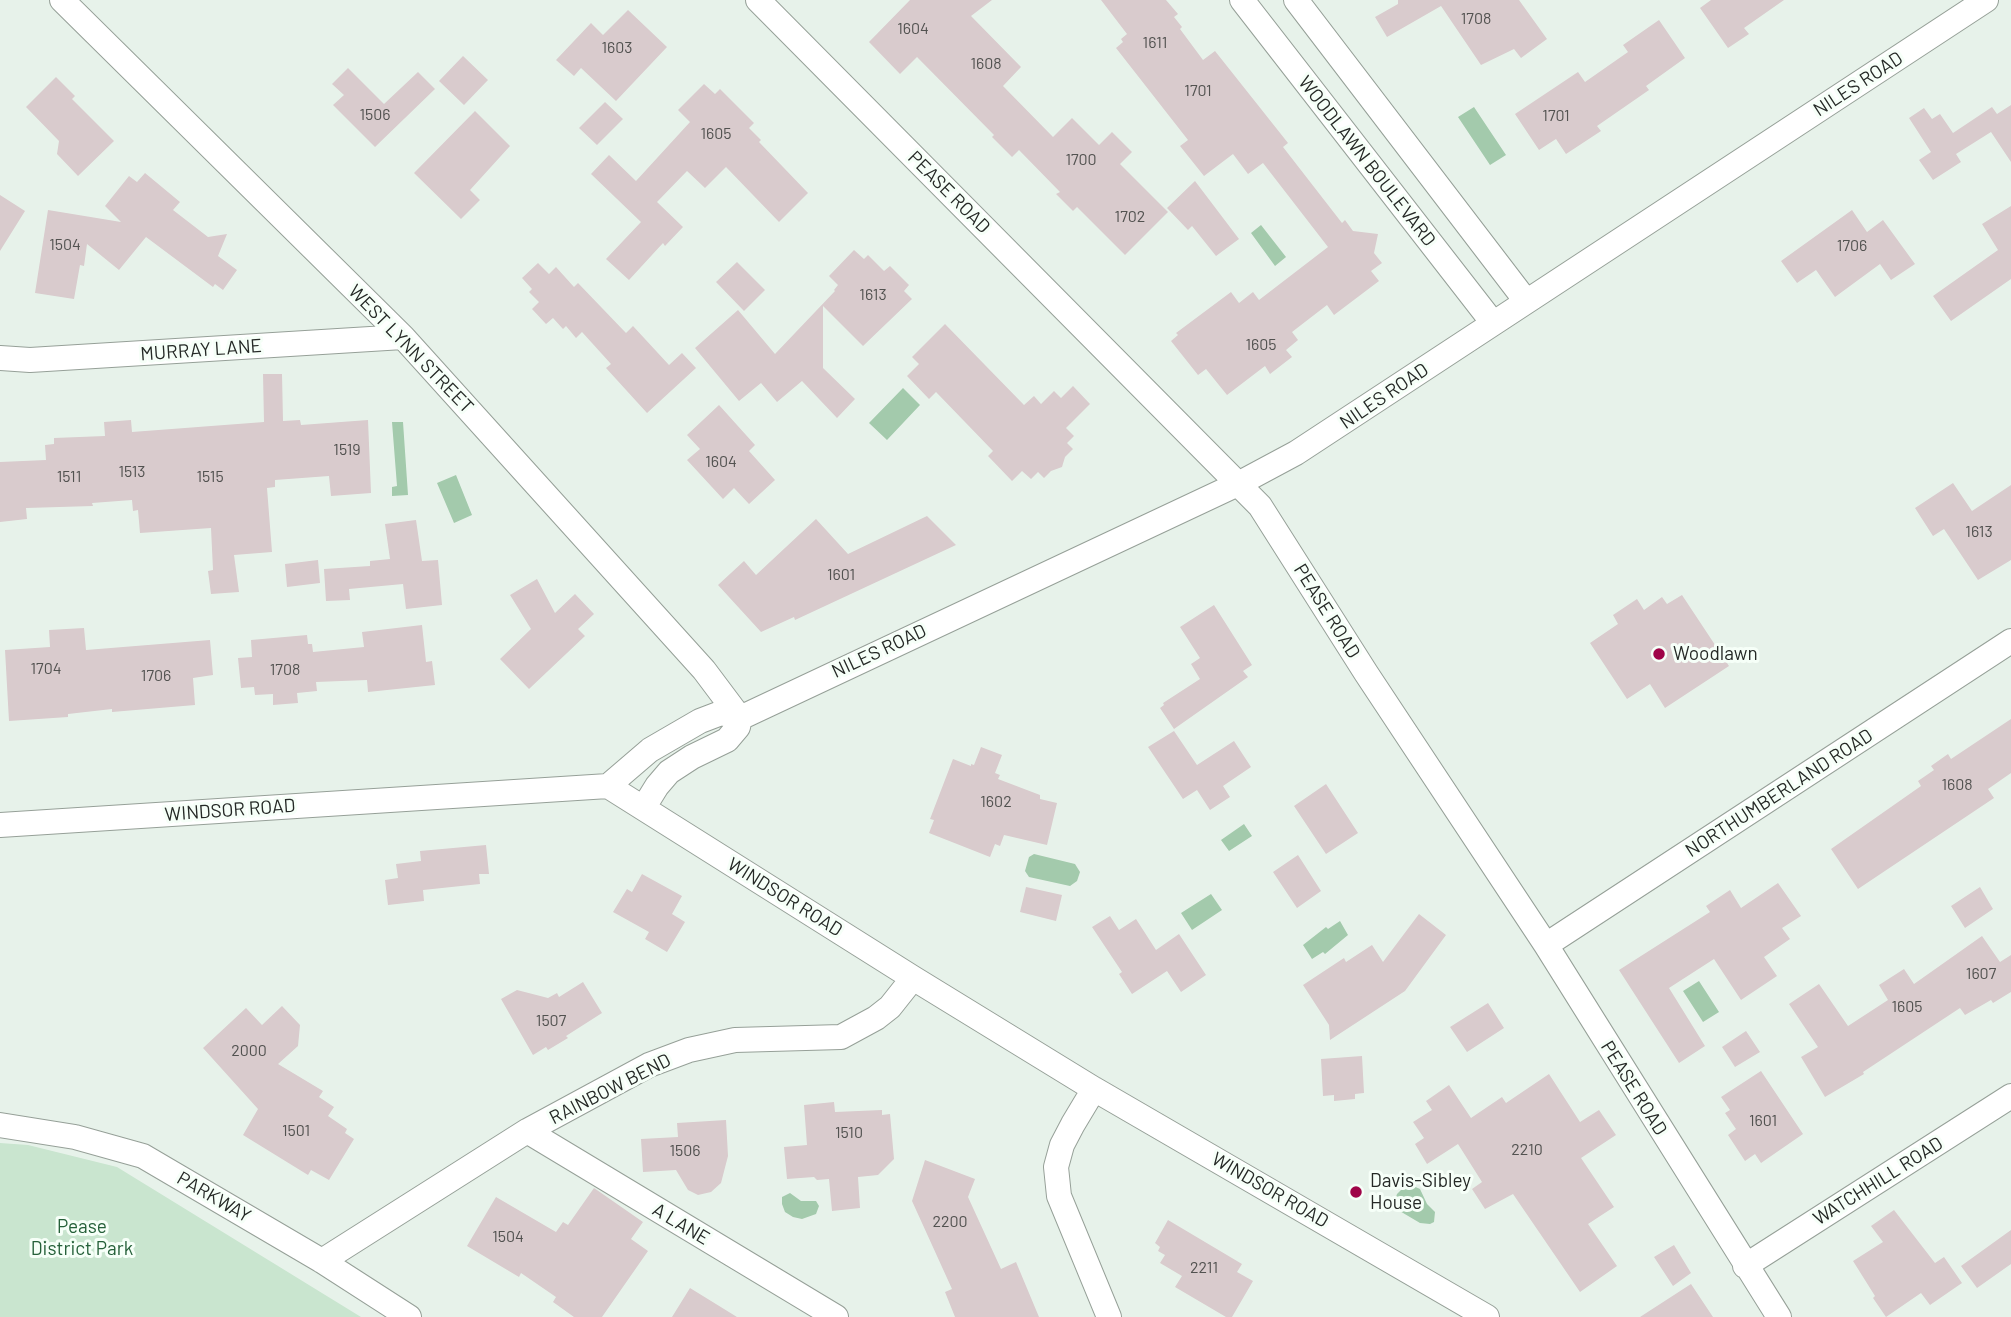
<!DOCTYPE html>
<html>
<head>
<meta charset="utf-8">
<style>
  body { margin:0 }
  canvas { display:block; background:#e7f2ea }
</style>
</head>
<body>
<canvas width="2011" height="1317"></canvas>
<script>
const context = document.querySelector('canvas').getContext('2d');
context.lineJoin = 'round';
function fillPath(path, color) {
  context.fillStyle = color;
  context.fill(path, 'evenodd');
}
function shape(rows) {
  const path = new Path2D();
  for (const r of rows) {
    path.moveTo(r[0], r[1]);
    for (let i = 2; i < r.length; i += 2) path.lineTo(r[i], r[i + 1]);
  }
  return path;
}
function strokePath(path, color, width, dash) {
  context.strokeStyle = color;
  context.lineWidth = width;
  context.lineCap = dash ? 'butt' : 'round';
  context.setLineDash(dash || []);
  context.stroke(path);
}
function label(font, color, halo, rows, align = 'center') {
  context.font = font + ' Barlow,sans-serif';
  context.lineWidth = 6;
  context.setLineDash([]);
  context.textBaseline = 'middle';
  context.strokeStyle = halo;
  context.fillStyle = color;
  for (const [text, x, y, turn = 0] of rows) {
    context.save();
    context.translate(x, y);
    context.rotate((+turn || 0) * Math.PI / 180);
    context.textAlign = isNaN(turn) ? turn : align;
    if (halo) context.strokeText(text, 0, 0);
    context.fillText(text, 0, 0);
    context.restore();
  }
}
fillPath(shape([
  [0,1143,28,1145,117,1167,361,1317,0,1317]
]), '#c9e5cf');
fillPath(shape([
  [1474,107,1506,155,1490,165,1458,117],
  [1261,225,1286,257,1275,266,1251,233],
  [903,388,920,405,887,440,869,423],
  [392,422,403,422,408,495,392,496,392,487,397,486],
  [456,475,472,515,454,523,437,483],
  [1244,824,1252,836,1229,851,1221,840],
  [1034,854,1075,864,1080,872,1077,881,1070,886,1029,877,1025,871,1029,857],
  [1211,894,1222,910,1192,930,1181,913],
  [1340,921,1348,935,1325,954,1323,952,1312,959,1303,945,1326,927,1328,929],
  [1699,981,1719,1012,1703,1022,1683,991],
  [1405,1186,1411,1185,1420,1189,1427,1204,1435,1212,1434,1222,1430,1224,1420,1223,1398,1210,1395,1200,1397,1194],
  [790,1193,801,1201,816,1201,819,1206,816,1214,802,1219,793,1217,785,1212,782,1204,782,1197]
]), '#a3caac');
fillPath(shape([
  [910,0,992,0,971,16,1021,67,1003,86,1053,137,1072,118,1099,145,1112,132,1132,152,1120,164,1168,212,1125,255,1077,207,1073,211,1056,194,1060,192,1019,150,1012,157,992,137,994,135,917,57,900,74,869,42],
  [1101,0,1166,0,1178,14,1174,17,1182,27,1180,29,1203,60,1215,51,1288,143,1283,147,1342,223,1345,220,1353,231,1378,234,1374,253,1382,263,1371,271,1379,281,1334,315,1327,305,1292,332,1298,340,1286,350,1292,357,1270,374,1265,366,1227,395,1206,369,1198,375,1171,341,1178,335,1176,333,1231,292,1239,303,1253,292,1259,300,1328,247,1263,163,1248,174,1233,154,1204,176,1180,146,1188,140,1116,48,1123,42,1121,39,1127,34],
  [1398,0,1519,0,1547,39,1521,58,1514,49,1481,65,1441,6,1387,37,1375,17,1398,4],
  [1711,0,1784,0,1744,28,1749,34,1728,48,1700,8],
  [628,10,667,47,616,101,581,68,574,76,556,60,591,23,603,35],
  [1659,20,1685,58,1646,86,1649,90,1597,126,1601,131,1566,154,1556,139,1539,150,1515,114,1578,72,1585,82,1628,52,1623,45],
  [463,56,488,80,464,105,439,81],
  [348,68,384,104,418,72,435,89,375,147,333,105,344,95,332,84],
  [56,77,75,96,72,99,114,141,78,176,57,154,59,141,26,107],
  [704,84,715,94,720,89,754,123,749,128,761,140,759,142,808,193,779,222,726,167,705,188,687,171,657,202,683,227,665,246,663,243,629,280,606,259,641,222,591,174,609,155,636,181,690,122,678,110],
  [605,102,623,119,597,145,579,128],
  [2011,105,2011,162,1991,132,1956,154,1961,162,1933,180,1919,160,1931,152,1909,118,1924,108,1932,119,1940,114,1953,133,1992,107,1997,114],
  [475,111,510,146,470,190,480,200,461,219,414,173],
  [145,173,180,202,173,210,208,237,227,234,218,256,237,270,223,290,215,284,213,287,146,237,119,270,87,244,84,266,80,265,74,299,35,293,48,210,121,222,105,206,129,176,137,182],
  [1195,181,1239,239,1216,256,1192,226,1188,230,1167,208],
  [0,195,25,211,0,251],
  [2011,206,2011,279,1951,321,1933,296,1998,250,1982,224],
  [1852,210,1867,232,1883,220,1915,264,1891,280,1880,264,1835,297,1816,270,1797,283,1781,261],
  [854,250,864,259,868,255,884,271,890,266,909,285,904,291,912,299,863,346,823,306,823,368,855,399,837,418,802,381,777,402,761,383,739,401,695,348,738,310,775,354,835,291,834,290,838,285,829,276],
  [737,262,765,290,744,311,716,282],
  [538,263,549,274,556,267,574,287,578,283,626,333,633,326,669,365,682,353,696,368,647,413,606,368,611,364,582,332,576,338,566,326,563,329,553,318,546,324,532,309,539,302,529,292,532,289,522,278],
  [945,324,1024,405,1034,396,1041,404,1054,391,1061,398,1073,386,1090,404,1066,428,1074,436,1067,443,1073,449,1065,457,1062,467,1051,471,1044,478,1038,472,1031,479,1022,471,1012,481,988,456,993,451,936,392,929,399,907,376,919,364,912,357],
  [263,374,282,374,283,421,300,420,301,425,368,420,371,493,331,496,329,476,275,480,275,487,267,488,272,552,234,555,239,592,211,594,208,571,213,570,211,528,140,533,138,510,133,511,132,500,92,503,93,506,26,508,27,519,0,522,0,462,46,460,45,445,54,444,54,438,105,436,104,422,131,420,132,432,264,422],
  [719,405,755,445,749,451,775,480,749,504,734,488,723,499,687,460,700,449,687,435],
  [1953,483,1972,511,2011,485,2011,560,1978,580,1944,529,1933,536,1915,508],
  [927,516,956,545,795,620,794,617,761,632,718,585,744,561,756,575,816,519,848,554],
  [416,520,422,561,438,560,442,605,406,609,403,584,349,589,350,600,326,601,324,569,370,566,370,561,390,559,385,524],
  [318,560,320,583,287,587,285,564],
  [537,579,555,613,575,594,594,614,578,629,585,636,529,689,500,659,531,629,510,595],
  [1682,595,1729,666,1665,708,1650,684,1627,699,1590,643,1618,624,1613,615,1637,599,1644,610,1662,597,1667,604],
  [1214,605,1252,665,1243,671,1248,677,1174,729,1160,708,1164,705,1163,703,1200,679,1191,664,1200,658,1180,627],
  [422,625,426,662,432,661,435,685,368,692,367,680,316,682,317,691,297,693,298,703,273,705,273,694,255,695,254,687,241,688,238,658,252,657,251,640,307,635,308,644,312,644,313,652,364,647,362,632],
  [84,628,86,650,210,640,213,675,193,678,195,705,112,712,112,709,68,714,68,717,9,721,5,650,50,647,49,630],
  [2011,719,2011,773,1988,789,1994,798,1858,889,1831,849,1921,786,1918,781,1934,770,1931,766,1948,754,1951,759],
  [1174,731,1197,765,1234,741,1251,767,1223,786,1230,797,1210,810,1197,790,1183,799,1148,747],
  [981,747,1002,755,995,773,1000,775,998,779,1040,795,1040,799,1057,803,1047,845,1004,835,1000,846,995,844,990,857,929,833,934,820,930,819,953,759,971,766,971,764,974,765],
  [1326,784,1358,833,1326,854,1294,806],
  [486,845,489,874,479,874,480,884,423,890,424,901,388,905,385,880,398,878,396,864,421,861,420,851],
  [1298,855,1321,891,1297,908,1273,872],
  [642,874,682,896,672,914,685,922,667,952,645,939,649,932,613,912,627,889,632,892],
  [1778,883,1801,916,1782,928,1790,939,1764,957,1777,976,1741,1000,1714,959,1669,988,1705,1046,1679,1063,1619,970,1710,912,1706,906,1730,890,1741,908],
  [1026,887,1062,895,1056,921,1020,912],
  [1980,887,1993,909,1965,928,1951,906],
  [1419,914,1446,935,1405,991,1330,1040,1329,1025,1303,985,1344,958,1346,962,1372,945,1383,962],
  [1110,916,1119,930,1136,919,1156,950,1179,934,1206,975,1181,992,1167,971,1132,994,1119,974,1122,972,1092,927],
  [1982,936,2000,962,2011,955,2011,992,1993,1003,1991,1000,1965,1015,1960,1008,1863,1072,1864,1074,1825,1097,1801,1057,1818,1047,1789,1004,1819,984,1848,1026,1888,1000,1879,985,1904,969,1914,984],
  [583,982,602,1013,566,1036,568,1038,548,1050,546,1047,533,1055,501,999,517,990,548,998,557,993,559,997],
  [1488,1003,1504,1028,1467,1052,1450,1027],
  [282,1006,300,1025,298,1046,278,1064,323,1091,319,1097,334,1107,328,1116,347,1129,345,1133,354,1139,329,1180,311,1170,308,1175,243,1135,258,1109,203,1048,246,1008,262,1025],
  [1746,1031,1760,1052,1735,1067,1722,1047],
  [1362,1056,1364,1093,1355,1094,1355,1099,1334,1101,1334,1095,1323,1096,1321,1059],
  [1761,1071,1803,1134,1761,1163,1755,1154,1745,1161,1728,1135,1736,1129,1725,1113,1730,1110,1721,1097],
  [1549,1074,1580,1122,1599,1110,1616,1135,1581,1158,1614,1207,1588,1224,1617,1266,1580,1292,1513,1194,1485,1209,1472,1189,1482,1182,1458,1144,1427,1164,1415,1144,1424,1138,1413,1122,1432,1110,1426,1101,1449,1085,1471,1118,1502,1097,1506,1103],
  [834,1102,835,1112,882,1110,882,1115,890,1114,894,1159,878,1175,858,1177,860,1208,832,1211,829,1179,817,1180,814,1177,787,1179,784,1147,807,1145,804,1105],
  [726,1120,728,1156,721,1183,711,1192,698,1195,688,1190,676,1170,643,1172,641,1139,678,1137,677,1123],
  [925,1160,975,1179,968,1197,1001,1269,1016,1262,1039,1317,955,1317,945,1292,952,1289,912,1201],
  [594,1188,643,1222,631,1239,648,1251,602,1317,574,1317,553,1302,556,1297,521,1273,519,1277,467,1246,496,1197,556,1232,563,1222,568,1225],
  [1894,1210,1935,1263,1944,1257,1962,1283,1930,1305,1921,1293,1886,1317,1873,1298,1875,1296,1853,1261,1883,1242,1871,1226],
  [1168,1220,1242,1264,1237,1272,1253,1281,1232,1317,1226,1317,1175,1287,1182,1276,1160,1263,1165,1255,1158,1251,1160,1247,1155,1243],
  [2011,1230,2011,1264,1977,1288,1961,1266],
  [1674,1245,1691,1273,1673,1286,1654,1257],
  [1691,1284,1713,1317,1640,1317],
  [690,1288,737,1317,672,1317]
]), '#d9cbcd');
const minor = shape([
  [62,0,403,337,704,670,740,718],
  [758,0,1260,506,1366,673,1546,945,1779,1317],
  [1242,0,1493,323],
  [1296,0,1526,301],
  [0,358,30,360,403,337],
  [608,786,650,750,700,721,721,713,740,718,1240,483,1296,453,1986,0],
  [644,807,657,786,669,772,692,757,727,740,738,727,740,718],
  [0,825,608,786,913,978,1094,1089,1487,1317],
  [1546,945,2011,641],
  [1094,1089,1073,1124,1062,1145,1056,1167,1059,1196,1109,1317],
  [0,1125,75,1137,143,1156,322,1261,409,1317],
  [527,1131,836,1317],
  [322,1261,527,1131,649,1065,689,1050,735,1040,841,1037,876,1018,890,1007,913,978],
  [1745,1266,2011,1096]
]);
strokePath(minor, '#96a098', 26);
strokePath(minor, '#fff', 24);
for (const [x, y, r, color] of [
  [1659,654,7,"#9f0448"],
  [1356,1192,7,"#9f0448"]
]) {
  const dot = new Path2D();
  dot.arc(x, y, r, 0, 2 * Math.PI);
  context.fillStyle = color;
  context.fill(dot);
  strokePath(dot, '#f6fff8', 2.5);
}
label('16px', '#525250', null, [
  ["1708",1476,19],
  ["1604",913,29],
  ["1611",1155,43],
  ["1603",617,48],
  ["1608",986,64],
  ["1701",1198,91],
  ["1506",375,115],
  ["1701",1556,116],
  ["1605",716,134],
  ["1700",1081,160],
  ["1702",1130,217],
  ["1504",65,245],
  ["1706",1852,246],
  ["1613",873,295],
  ["1605",1261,345],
  ["1519",347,450],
  ["1604",721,462],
  ["1513",132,472],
  ["1511",69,477],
  ["1515",210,477],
  ["1613",1979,532],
  ["1601",841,575],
  ["1704",46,669],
  ["1708",285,670],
  ["1706",156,676],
  ["1608",1957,785],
  ["1602",996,802],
  ["1607",1981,974],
  ["1605",1907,1007],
  ["1507",551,1021],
  ["2000",249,1051],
  ["1601",1763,1121],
  ["1501",296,1131],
  ["1510",849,1133],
  ["2210",1527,1150],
  ["1506",685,1151],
  ["2200",950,1222],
  ["1504",508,1237],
  ["2211",1204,1268]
]);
label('19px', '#252926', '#f6fff8', [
  ["NILES ROAD",1858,84,-33],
  ["WOODLAWN BOULEVARD",1367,161,52],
  ["PEASE ROAD",949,192,45],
  ["WEST LYNN STREET",411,349,46],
  ["MURRAY LANE",201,350,-4],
  ["NILES ROAD",1384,396,-34],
  ["PEASE ROAD",1327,611,58],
  ["NILES ROAD",879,651,-25],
  ["NORTHUMBERLAND ROAD",1779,793,-33],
  ["WINDSOR ROAD",230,810,-4],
  ["WINDSOR ROAD",785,897,32],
  ["PEASE ROAD",1634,1088,58],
  ["RAINBOW BEND",610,1089,-27],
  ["WATCHHILL ROAD",1878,1181,-32],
  ["WINDSOR ROAD",1270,1190,30],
  ["PARKWAY",214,1197,30],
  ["A LANE",681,1224,31]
]);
label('19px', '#252926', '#f6fff8', [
  ["Woodlawn",1673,654],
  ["Davis-Sibley",1370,1181],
  ["House",1370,1203]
], 'left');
label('19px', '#256039', '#f6fff8', [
  ["Pease",82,1227],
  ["District Park",82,1249]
]);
</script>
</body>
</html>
